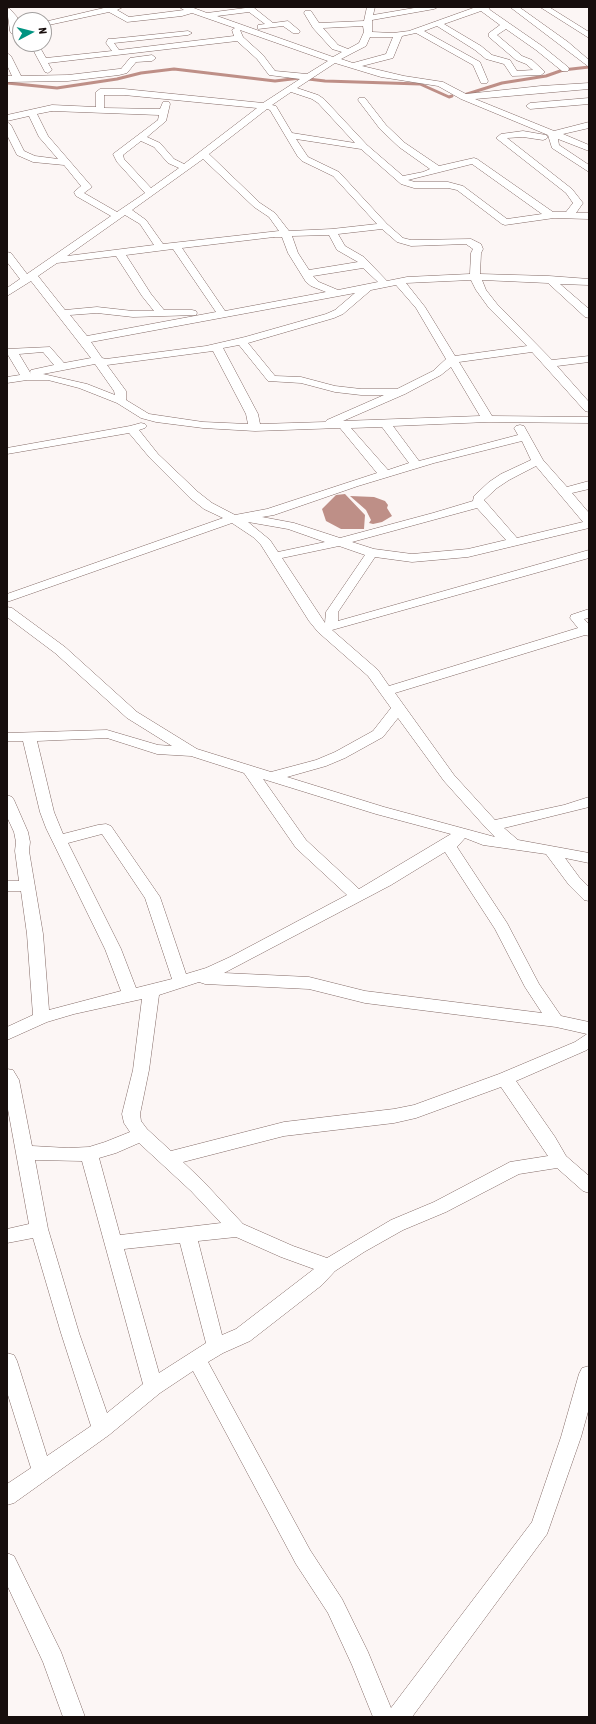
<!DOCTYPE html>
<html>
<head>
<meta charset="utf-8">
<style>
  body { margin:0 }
  #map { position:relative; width:596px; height:1724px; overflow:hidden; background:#fcf6f5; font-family:"Asap Condensed",sans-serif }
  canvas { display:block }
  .frame { position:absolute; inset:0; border:8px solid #170e0d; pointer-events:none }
  .north { position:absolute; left:12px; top:12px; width:40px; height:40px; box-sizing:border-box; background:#fff; border:1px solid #a29f9e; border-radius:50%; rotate:83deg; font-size:11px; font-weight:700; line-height:16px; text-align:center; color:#170e0d }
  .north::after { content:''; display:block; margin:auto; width:14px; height:18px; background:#019482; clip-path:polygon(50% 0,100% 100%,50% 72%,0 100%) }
</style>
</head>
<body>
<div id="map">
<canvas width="596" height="1724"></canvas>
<div class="frame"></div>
<div class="north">N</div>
</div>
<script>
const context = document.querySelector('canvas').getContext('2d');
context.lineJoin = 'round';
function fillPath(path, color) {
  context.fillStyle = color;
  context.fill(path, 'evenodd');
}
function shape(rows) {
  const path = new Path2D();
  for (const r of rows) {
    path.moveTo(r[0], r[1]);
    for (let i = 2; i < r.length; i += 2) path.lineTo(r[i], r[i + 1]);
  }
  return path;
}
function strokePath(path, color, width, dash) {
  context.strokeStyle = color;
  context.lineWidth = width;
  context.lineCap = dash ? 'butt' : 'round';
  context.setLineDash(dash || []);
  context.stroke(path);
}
fillPath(shape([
  [345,494,365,515,364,529,341,529,326,521,322,509,336,495],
  [350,496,374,497,385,501,388,505,387,508,392,516,382,522,373,524,369,523,371,520,366,510]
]), '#be8f87');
strokePath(shape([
  [7,83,57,88,117,79,141,73,174,69,275,81,300,78,325,81,420,84,449,97,452,96],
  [464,95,502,83,546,76,563,70,589,67]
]), '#be8f87', 3);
const minor = shape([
  [108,7,123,7,117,10,129,17,184,10,179,7,191,7,207,13,253,7,273,23,288,21,300,31,299,33,293,33,283,26,258,29,258,25,265,24,249,12,217,16,333,57,342,52,332,49,313,28,304,13,305,11,311,11,319,23,364,21,367,7,375,7,373,15,420,7,438,7,434,9,372,20,372,32,393,33,409,31,476,7,488,7,490,10,542,46,568,67,569,69,568,71,562,71,536,50,506,29,497,35,522,56,532,60,545,72,541,75,512,76,504,64,486,59,475,50,437,26,424,31,480,62,488,81,487,83,481,83,473,65,416,33,402,36,393,58,362,66,404,76,443,82,466,94,541,86,589,83,589,89,475,99,554,131,589,122,589,128,563,134,589,145,589,151,558,139,559,145,589,165,589,172,552,148,548,135,461,99,438,86,381,77,335,63,297,88,318,95,324,99,367,145,403,176,423,172,430,169,399,147,380,129,358,100,359,98,365,98,386,125,405,143,439,166,474,158,477,159,553,212,566,212,573,203,566,193,496,138,501,134,523,131,546,135,548,137,546,139,543,140,523,137,507,138,572,189,583,203,576,213,589,213,589,219,554,218,505,225,502,224,457,190,448,188,414,188,401,184,361,149,296,139,308,157,339,172,387,224,403,238,411,240,471,239,481,244,483,249,481,253,480,274,549,276,589,279,589,285,560,284,589,309,589,318,585,317,548,283,482,280,486,290,497,304,552,360,589,356,589,362,557,366,589,402,589,412,585,411,532,352,459,362,492,416,589,417,589,423,488,422,393,426,419,461,518,435,514,428,516,426,520,425,524,426,543,460,567,487,589,481,589,489,572,493,589,513,589,528,468,557,412,562,375,557,338,612,338,621,589,550,589,558,332,630,378,670,389,686,578,628,570,618,571,615,589,609,589,618,584,619,589,624,589,636,585,635,395,693,454,775,495,820,564,805,589,797,589,807,504,828,518,840,589,853,589,863,565,858,579,877,589,887,589,901,584,900,569,885,546,854,483,845,465,838,457,847,507,923,539,984,561,1016,589,1022,589,1048,587,1050,516,1081,555,1137,566,1156,589,1176,589,1193,583,1191,557,1168,519,1174,446,1212,403,1230,364,1252,335,1271,322,1285,250,1341,223,1353,208,1362,310,1550,342,1599,368,1652,391,1708,532,1522,561,1437,579,1374,582,1368,589,1366,589,1408,581,1437,547,1534,412,1717,373,1717,352,1665,328,1613,296,1564,193,1371,160,1393,109,1435,49,1478,14,1503,7,1505,7,1484,31,1468,7,1392,7,1353,14,1355,17,1361,47,1456,91,1426,61,1333,33,1238,7,1243,7,1229,29,1224,7,1104,7,1069,13,1070,19,1080,32,1146,68,1148,89,1147,105,1142,130,1132,124,1123,122,1114,133,1070,142,999,74,1014,47,1022,7,1040,7,1027,33,1015,27,934,21,891,7,891,7,881,19,881,15,851,16,842,14,832,7,817,7,795,12,797,14,800,28,832,30,842,29,851,43,934,49,1010,121,991,105,949,46,828,40,812,23,741,7,741,7,733,107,730,158,745,172,746,127,718,55,653,7,617,7,607,12,608,65,647,137,712,197,749,271,772,316,760,335,752,373,731,391,708,368,676,318,632,309,621,261,545,253,537,232,523,7,602,7,594,223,518,204,509,190,498,150,458,129,433,7,454,7,448,130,426,141,423,145,424,147,426,145,428,139,430,158,454,198,492,212,503,235,515,267,509,377,473,340,428,255,431,203,428,156,422,141,418,117,403,79,388,48,380,27,380,7,383,7,377,20,375,8,355,7,355,7,349,50,347,64,363,91,358,31,281,7,296,7,288,20,279,7,262,7,252,11,253,27,274,111,216,76,196,74,192,81,186,64,165,33,162,17,155,7,135,7,122,11,125,24,151,35,156,58,159,39,137,29,116,7,121,7,115,52,105,96,107,96,92,100,89,124,89,263,103,300,79,269,75,257,59,237,41,48,63,52,70,48,73,45,72,30,44,38,44,46,58,112,51,106,43,108,39,111,39,188,31,192,33,188,35,114,43,119,50,234,36,232,30,235,28,192,13,182,16,127,22,109,12,44,26,44,22,108,7],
  [481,11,500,25,489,33,489,37,516,60,526,64,533,70,517,71,510,60,492,55,481,46,444,24,481,11],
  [363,26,364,32,359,43,348,49,338,45,323,28,363,26],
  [240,30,328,61,307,74,275,71,263,55,243,37,240,30],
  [370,37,393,37,386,54,353,63,341,59,366,46,370,37],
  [291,92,312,99,318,103,355,143,292,133,276,106,272,105,291,92],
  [104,95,124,95,257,108,184,164,174,159,160,143,147,137,166,121,170,104,169,102,163,102,160,109,104,108,104,95],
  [267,109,270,110,298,157,302,161,333,176,377,224,332,229,289,231,275,213,260,203,209,154,267,109],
  [52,111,159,115,158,120,113,154,117,162,145,193,117,212,84,193,92,187,48,136,37,114,52,111],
  [141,141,154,147,168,163,179,168,151,188,124,159,123,155,141,141],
  [203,159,254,207,269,217,279,231,163,244,146,220,132,210,203,159],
  [472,164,542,214,507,219,463,186,448,182,415,182,408,180,472,164],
  [125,215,140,224,154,245,67,256,125,215],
  [382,229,397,242,411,246,466,244,473,249,471,253,470,274,407,277,387,281,364,257,345,246,338,234,382,229],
  [329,235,337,250,358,262,309,270,298,253,292,236,329,235],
  [274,237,282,237,288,253,306,282,311,286,326,292,225,311,182,248,274,237],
  [173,249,216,312,87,336,70,315,97,313,133,317,196,315,197,313,196,311,192,310,164,310,151,294,126,255,173,249],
  [116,256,142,296,154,311,133,311,97,307,65,310,38,276,57,263,116,256],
  [363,268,378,282,338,290,319,282,313,276,363,268],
  [471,280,476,290,489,308,527,346,455,356,425,307,406,283,471,280],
  [396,285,416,308,446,359,433,371,397,389,361,389,335,386,301,377,275,376,248,343,334,318,343,314,371,290,396,285],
  [355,293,335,310,326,314,245,337,206,346,106,359,102,358,91,342,355,293],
  [239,345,268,381,301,383,335,392,361,395,384,395,327,420,325,422,260,424,258,414,223,348,239,345],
  [213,351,246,414,248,424,203,422,149,414,126,400,126,391,107,365,213,351],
  [43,352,54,365,31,370,30,372,31,374,19,354,43,352],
  [95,364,114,391,115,395,87,384,43,374,95,364],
  [451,367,480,416,343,421,405,394,441,375,451,367],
  [382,427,409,463,388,470,351,428,382,427],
  [522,441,531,460,501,474,489,482,474,496,473,501,433,513,340,538,294,523,262,517,274,515,358,486,434,463,522,441],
  [536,466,583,522,517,538,484,500,497,488,509,480,536,466],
  [477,508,506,540,468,549,412,554,374,549,352,542,477,508],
  [248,522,288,529,325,542,278,552,270,540,248,522],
  [339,546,365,555,326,612,325,623,282,558,339,546],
  [398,718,444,781,487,829,495,837,384,807,287,777,326,766,345,758,383,737,398,718],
  [107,738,157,754,191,756,244,773,296,848,347,895,230,957,206,968,186,974,160,897,111,826,106,824,98,825,63,834,54,812,37,741,107,738],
  [263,779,376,814,451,834,359,889,306,840,263,779],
  [102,834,145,898,172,979,136,988,121,949,68,843,102,834],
  [445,852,495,929,525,987,542,1013,365,991,309,977,224,973,391,885,445,852],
  [199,982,205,984,309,989,365,1003,556,1027,587,1034,575,1042,499,1074,414,1105,394,1109,284,1122,171,1151,147,1129,141,1121,140,1114,149,1070,159,995,199,982],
  [501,1087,548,1156,510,1162,434,1202,391,1220,327,1258,293,1246,243,1224,203,1181,183,1162,284,1136,394,1123,416,1118,501,1087],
  [139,1143,191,1191,221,1223,120,1235,99,1158,116,1153,139,1143],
  [35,1160,82,1161,143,1384,107,1413,79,1333,48,1229,35,1160],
  [236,1237,281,1257,314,1269,236,1329,222,1335,198,1241,236,1237],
  [180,1243,206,1343,159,1373,124,1249,180,1243],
  [510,7,519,7,568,42,589,60,589,67,510,7],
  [540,7,549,7,589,32,589,38,540,7],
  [7,9,10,9,17,17,17,33,11,33,10,31,7,9],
  [7,53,11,56,21,76,68,75,119,69,121,69,130,58,152,55,156,58,152,61,136,62,127,73,119,75,68,81,7,82,7,76,12,76,7,65,7,53],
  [589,98,589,104,530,109,526,106,530,103,589,98],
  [7,1553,14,1556,61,1652,85,1717,63,1717,43,1662,7,1585,7,1553]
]);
strokePath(minor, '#836a66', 1);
fillPath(minor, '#fff');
</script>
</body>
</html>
